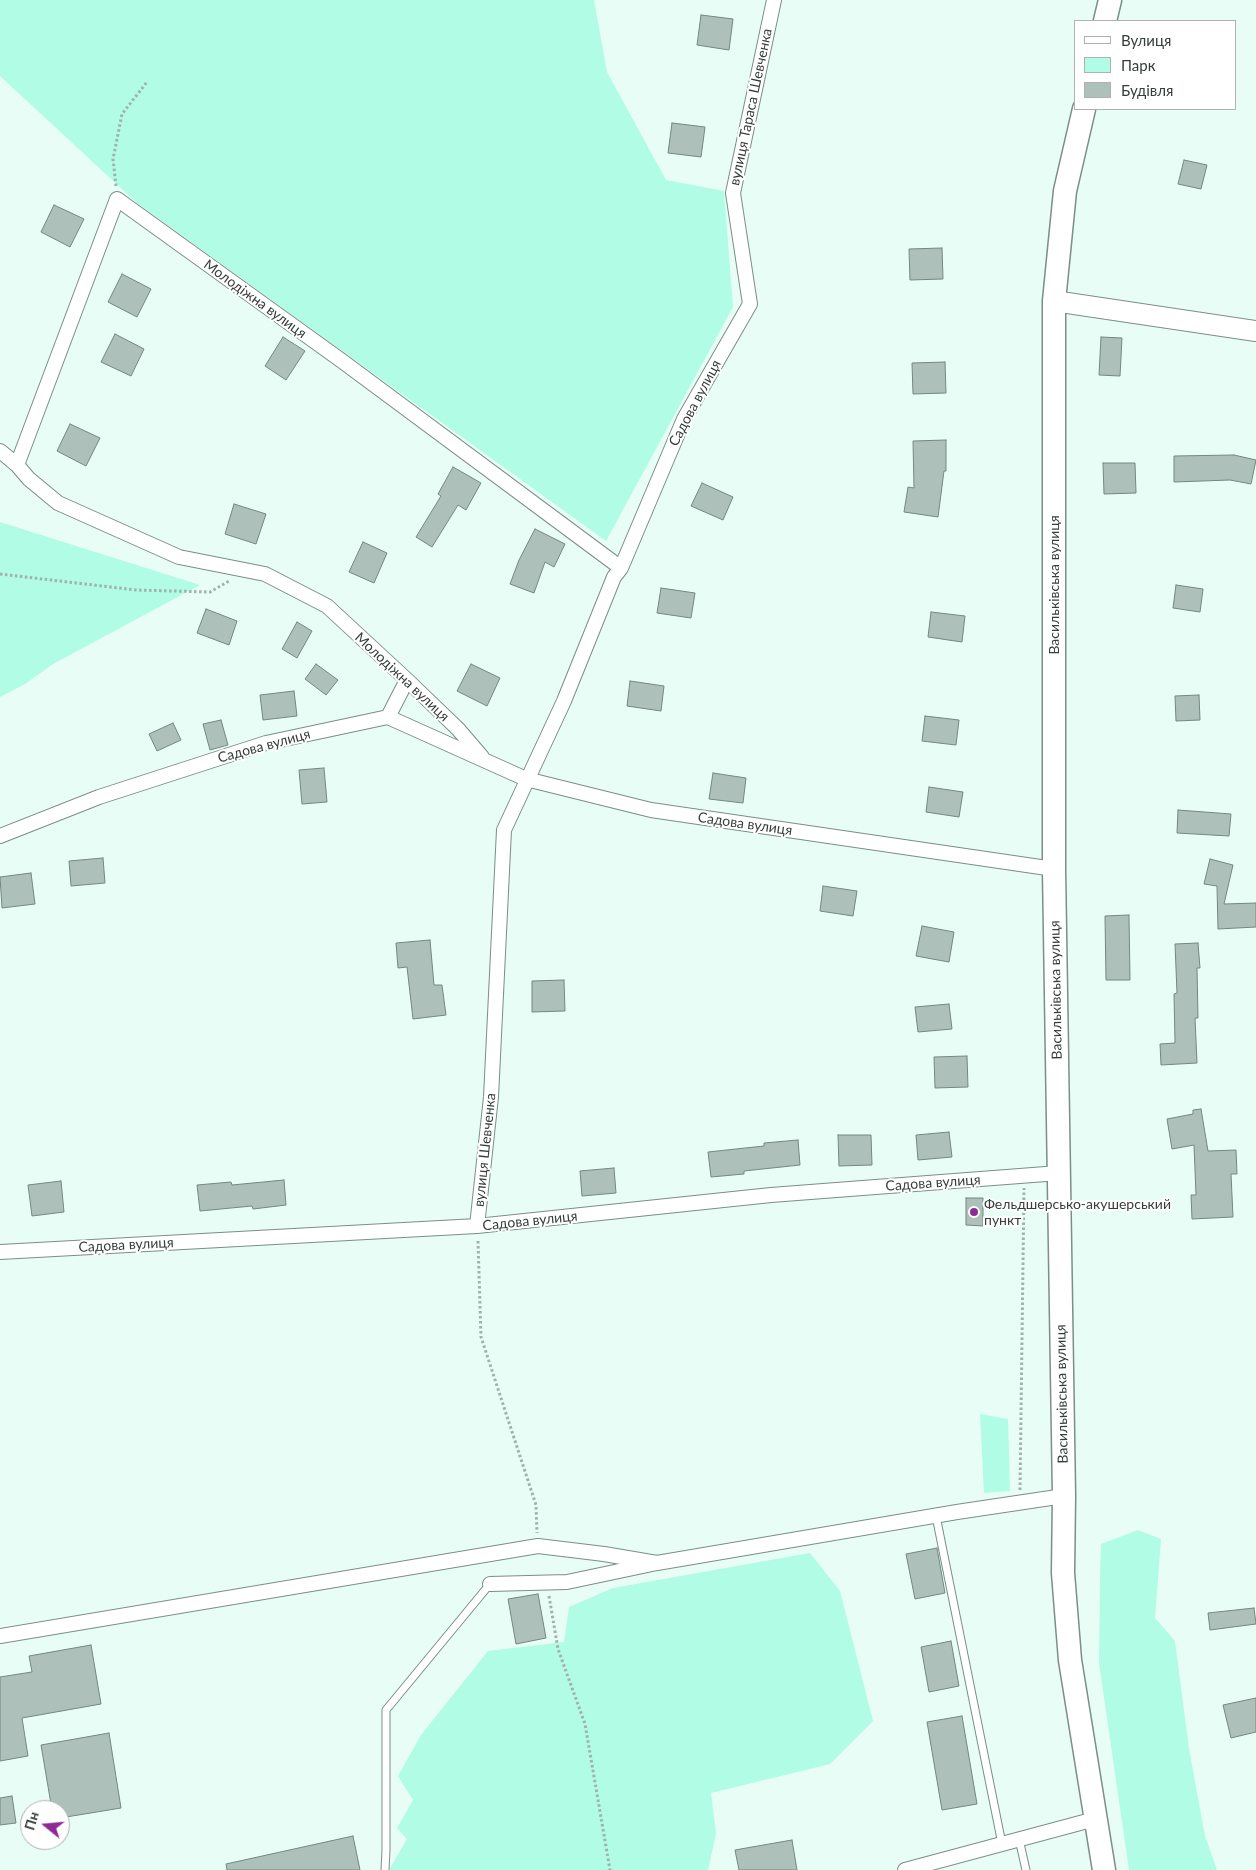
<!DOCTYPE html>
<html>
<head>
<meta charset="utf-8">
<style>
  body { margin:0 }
  #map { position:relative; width:1256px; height:1870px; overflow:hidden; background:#e8fdf6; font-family:Lato,sans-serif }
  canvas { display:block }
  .legend { position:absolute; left:1074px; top:20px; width:162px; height:90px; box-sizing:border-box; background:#fff; border:1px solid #afb2b1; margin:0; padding:6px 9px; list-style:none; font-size:15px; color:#363e3c }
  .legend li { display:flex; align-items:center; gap:10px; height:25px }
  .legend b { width:25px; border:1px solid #afb2b1 }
  .north { position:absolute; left:20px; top:1800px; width:50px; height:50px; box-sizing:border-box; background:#fff; border:1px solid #afb2b1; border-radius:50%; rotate:287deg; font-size:14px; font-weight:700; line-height:20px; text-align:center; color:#363e3c }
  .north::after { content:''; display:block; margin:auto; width:18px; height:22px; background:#8c2d96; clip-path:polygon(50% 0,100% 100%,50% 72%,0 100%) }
</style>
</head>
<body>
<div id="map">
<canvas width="1256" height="1870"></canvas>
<ul class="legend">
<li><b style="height:6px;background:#fff"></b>Вулиця</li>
<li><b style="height:14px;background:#b0fce5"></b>Парк</li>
<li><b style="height:14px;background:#adc1ba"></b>Будівля</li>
</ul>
<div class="north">Пн</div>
</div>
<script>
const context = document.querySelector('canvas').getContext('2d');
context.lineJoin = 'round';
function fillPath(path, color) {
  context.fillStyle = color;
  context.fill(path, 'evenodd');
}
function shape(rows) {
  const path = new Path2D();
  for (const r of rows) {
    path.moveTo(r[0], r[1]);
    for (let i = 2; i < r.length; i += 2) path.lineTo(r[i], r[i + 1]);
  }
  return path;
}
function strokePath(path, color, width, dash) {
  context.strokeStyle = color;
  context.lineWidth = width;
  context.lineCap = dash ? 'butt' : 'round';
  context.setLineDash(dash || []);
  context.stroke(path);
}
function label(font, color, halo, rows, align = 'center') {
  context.font = font + ' Lato,sans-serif';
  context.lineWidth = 4;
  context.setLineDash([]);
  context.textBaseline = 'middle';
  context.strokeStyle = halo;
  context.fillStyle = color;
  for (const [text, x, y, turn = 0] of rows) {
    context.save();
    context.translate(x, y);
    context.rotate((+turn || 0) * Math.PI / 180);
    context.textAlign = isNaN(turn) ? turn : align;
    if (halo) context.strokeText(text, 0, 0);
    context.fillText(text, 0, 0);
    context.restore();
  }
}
fillPath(shape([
  [0,0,594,0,607,72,666,180,724,191,733,307,606,541,137,203,0,76],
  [0,522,200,585,53,664,25,684,0,697],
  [980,1414,1008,1419,1010,1491,984,1493],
  [1138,1530,1161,1539,1155,1618,1175,1641,1189,1749,1205,1836,1217,1870,1129,1870,1099,1663,1100,1577,1101,1544],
  [810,1553,840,1591,873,1721,830,1764,711,1793,716,1834,708,1870,389,1870,407,1839,397,1828,413,1800,398,1776,421,1735,488,1651,564,1642,569,1607,613,1588]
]), '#b0fce5');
const building = shape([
  [701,15,733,19,729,50,697,45,701,15],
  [672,123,705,127,701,157,668,153,672,123],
  [1184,160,1207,165,1201,189,1178,184,1184,160],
  [54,205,84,219,70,247,41,232,54,205],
  [942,248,943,279,910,280,909,249,942,248],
  [122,274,151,289,137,317,108,302,122,274],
  [115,334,144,349,131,376,101,362,115,334],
  [283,337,305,351,286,380,265,366,283,337],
  [1101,337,1122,338,1120,376,1099,375,1101,337],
  [945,362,946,393,913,394,912,363,945,362],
  [70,424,100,438,86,466,57,451,70,424],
  [946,440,946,471,944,471,938,517,904,512,908,487,914,488,913,441,946,440],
  [1234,455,1256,460,1251,484,1230,480,1174,482,1174,456,1234,455],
  [1103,463,1135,463,1136,493,1104,494,1103,463],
  [453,467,481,483,466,510,458,505,432,547,416,537,441,496,438,494,453,467],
  [702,483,733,497,723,520,691,506,702,483],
  [234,504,266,514,256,544,225,534,234,504],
  [535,529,565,544,554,567,545,562,534,593,510,584,519,560,535,529],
  [363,542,387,553,374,583,349,572,363,542],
  [1176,585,1203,589,1200,612,1173,608,1176,585],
  [661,588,695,593,691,618,657,613,661,588],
  [206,609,237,621,229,645,197,633,206,609],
  [931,612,965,616,962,642,928,637,931,612],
  [297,622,312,631,297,658,282,649,297,622],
  [316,664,338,680,326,695,305,679,316,664],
  [471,664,500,678,487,706,457,691,471,664],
  [630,681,664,686,661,711,627,706,630,681],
  [294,691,297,716,263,720,260,695,294,691],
  [1199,695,1200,720,1176,721,1175,696,1199,695],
  [925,716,959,720,956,745,922,741,925,716],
  [221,720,228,745,210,750,203,724,221,720],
  [173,723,181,740,157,751,149,734,173,723],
  [324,768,327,802,302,804,299,770,324,768],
  [713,773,746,778,743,803,709,799,713,773],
  [929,787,963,792,959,817,926,812,929,787],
  [1178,810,1231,814,1229,836,1177,833,1178,810],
  [103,858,105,883,71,886,69,861,103,858],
  [1210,859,1233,865,1224,904,1256,903,1256,927,1218,929,1217,886,1204,884,1210,859],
  [31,873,35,904,2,908,0,877,31,873],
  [823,886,857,891,853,916,820,911,823,886],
  [1129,915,1130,980,1106,980,1105,916,1129,915],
  [922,926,954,932,949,962,916,956,922,926],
  [430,940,434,985,442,985,446,1015,413,1019,407,967,398,968,396,943,430,940],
  [1198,943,1200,968,1197,968,1198,1018,1195,1018,1197,1063,1161,1065,1160,1044,1175,1043,1174,994,1177,993,1175,944,1198,943],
  [564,980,565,1011,532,1012,532,981,564,980],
  [949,1004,952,1029,918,1032,915,1007,949,1004],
  [967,1056,968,1087,935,1088,934,1057,967,1056],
  [1201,1109,1208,1151,1236,1150,1237,1174,1231,1174,1233,1217,1192,1219,1191,1195,1196,1195,1194,1145,1172,1149,1167,1119,1193,1114,1193,1110,1201,1109],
  [949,1132,952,1157,918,1160,916,1135,949,1132],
  [838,1135,871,1135,872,1165,839,1166,838,1135],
  [798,1140,800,1165,744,1171,744,1174,711,1177,708,1152,764,1146,764,1143,798,1140],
  [614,1168,616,1193,582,1196,580,1171,614,1168],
  [284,1180,286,1205,253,1209,252,1206,200,1211,197,1185,231,1182,232,1185,284,1180],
  [61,1181,64,1212,32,1216,28,1185,61,1181],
  [966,1198,983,1198,983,1226,966,1225,966,1198],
  [937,1548,945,1593,915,1599,906,1554,937,1548],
  [538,1594,546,1638,516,1644,508,1599,538,1594],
  [1254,1608,1256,1624,1210,1630,1208,1613,1254,1608],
  [951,1641,959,1686,929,1692,921,1647,951,1641],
  [91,1645,101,1704,22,1718,28,1756,0,1761,0,1677,32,1672,29,1656,91,1645],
  [1256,1698,1256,1732,1231,1738,1223,1705,1256,1698],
  [962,1716,977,1804,942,1810,927,1722,962,1716],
  [109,1733,121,1808,60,1818,60,1810,52,1810,41,1745,109,1733],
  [12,1796,16,1823,0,1825,0,1798,12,1796],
  [353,1836,360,1870,227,1870,226,1864,353,1836],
  [792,1840,797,1870,739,1870,735,1850,792,1840]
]);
fillPath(building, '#adc1ba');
strokePath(building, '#748781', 1);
const lane = shape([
  [936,1516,1002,1844],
  [1019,1839,1026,1870],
  [385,1870,386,1850,386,1710,490,1584]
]);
const street = shape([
  [0,451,17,465,29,479,58,503,179,557,265,574,327,606,407,680,458,729,482,757],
  [17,465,117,199,342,361,621,568],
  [388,717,407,680],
  [0,836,99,797,266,743,388,717,526,779,651,810,1054,869],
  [477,1226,491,1097,504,830,564,701,614,577,621,568,684,419,750,304,733,193,774,0],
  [0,1252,477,1226,771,1195,1059,1173],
  [490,1584,567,1582,657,1563,957,1512,1064,1496],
  [0,1636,538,1546,604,1554,657,1563],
  [905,1870,1095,1819]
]);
const secondary = shape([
  [1054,301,1256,331]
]);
const primary = shape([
  [1105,21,1110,0],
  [1084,109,1065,191,1054,301,1054,869,1064,1496,1063,1573,1070,1660,1104,1870]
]);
strokePath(lane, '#7b8e88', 9);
strokePath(street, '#7b8e88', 16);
strokePath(secondary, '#7b8e88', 22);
strokePath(primary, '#7b8e88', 25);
strokePath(shape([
  [116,186,113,159,122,114,147,82],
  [0,574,136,590,210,592,229,581],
  [478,1241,481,1337,536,1505,537,1533],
  [1020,1490,1024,1188],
  [549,1596,558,1649,585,1724,610,1870]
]), '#a1b1ac', 3, [2.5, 2.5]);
strokePath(lane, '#fff', 7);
strokePath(street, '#fff', 14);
strokePath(secondary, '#fff', 20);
strokePath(primary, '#fff', 22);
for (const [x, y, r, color] of [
  [974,1212,5,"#8c2d96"]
]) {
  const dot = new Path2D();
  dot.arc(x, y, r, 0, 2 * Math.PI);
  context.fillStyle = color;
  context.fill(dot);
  strokePath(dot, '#fff', 2);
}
label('14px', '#363e3c', '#fff', [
  ["вулиця Тараса Шевченка",751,107,-78],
  ["Молодіжна вулиця",255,299,36],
  ["Садова вулиця",695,403,-62],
  ["Васильківська вулиця",1054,585,-90],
  ["Молодіжна вулиця",402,677,43],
  ["Садова вулиця",264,746,-15],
  ["Садова вулиця",745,824,8],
  ["Васильківська вулиця",1056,990,-91],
  ["вулиця Шевченка",485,1150,-84],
  ["Садова вулиця",933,1183,-4],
  ["Садова вулиця",530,1221,-6],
  ["Садова вулиця",126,1245,-3],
  ["Васильківська вулиця",1062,1394,-91]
]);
label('14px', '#363e3c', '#fff', [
  ["Фельдшерсько-акушерський",984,1204],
  ["пункт",984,1220]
], 'left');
</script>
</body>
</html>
